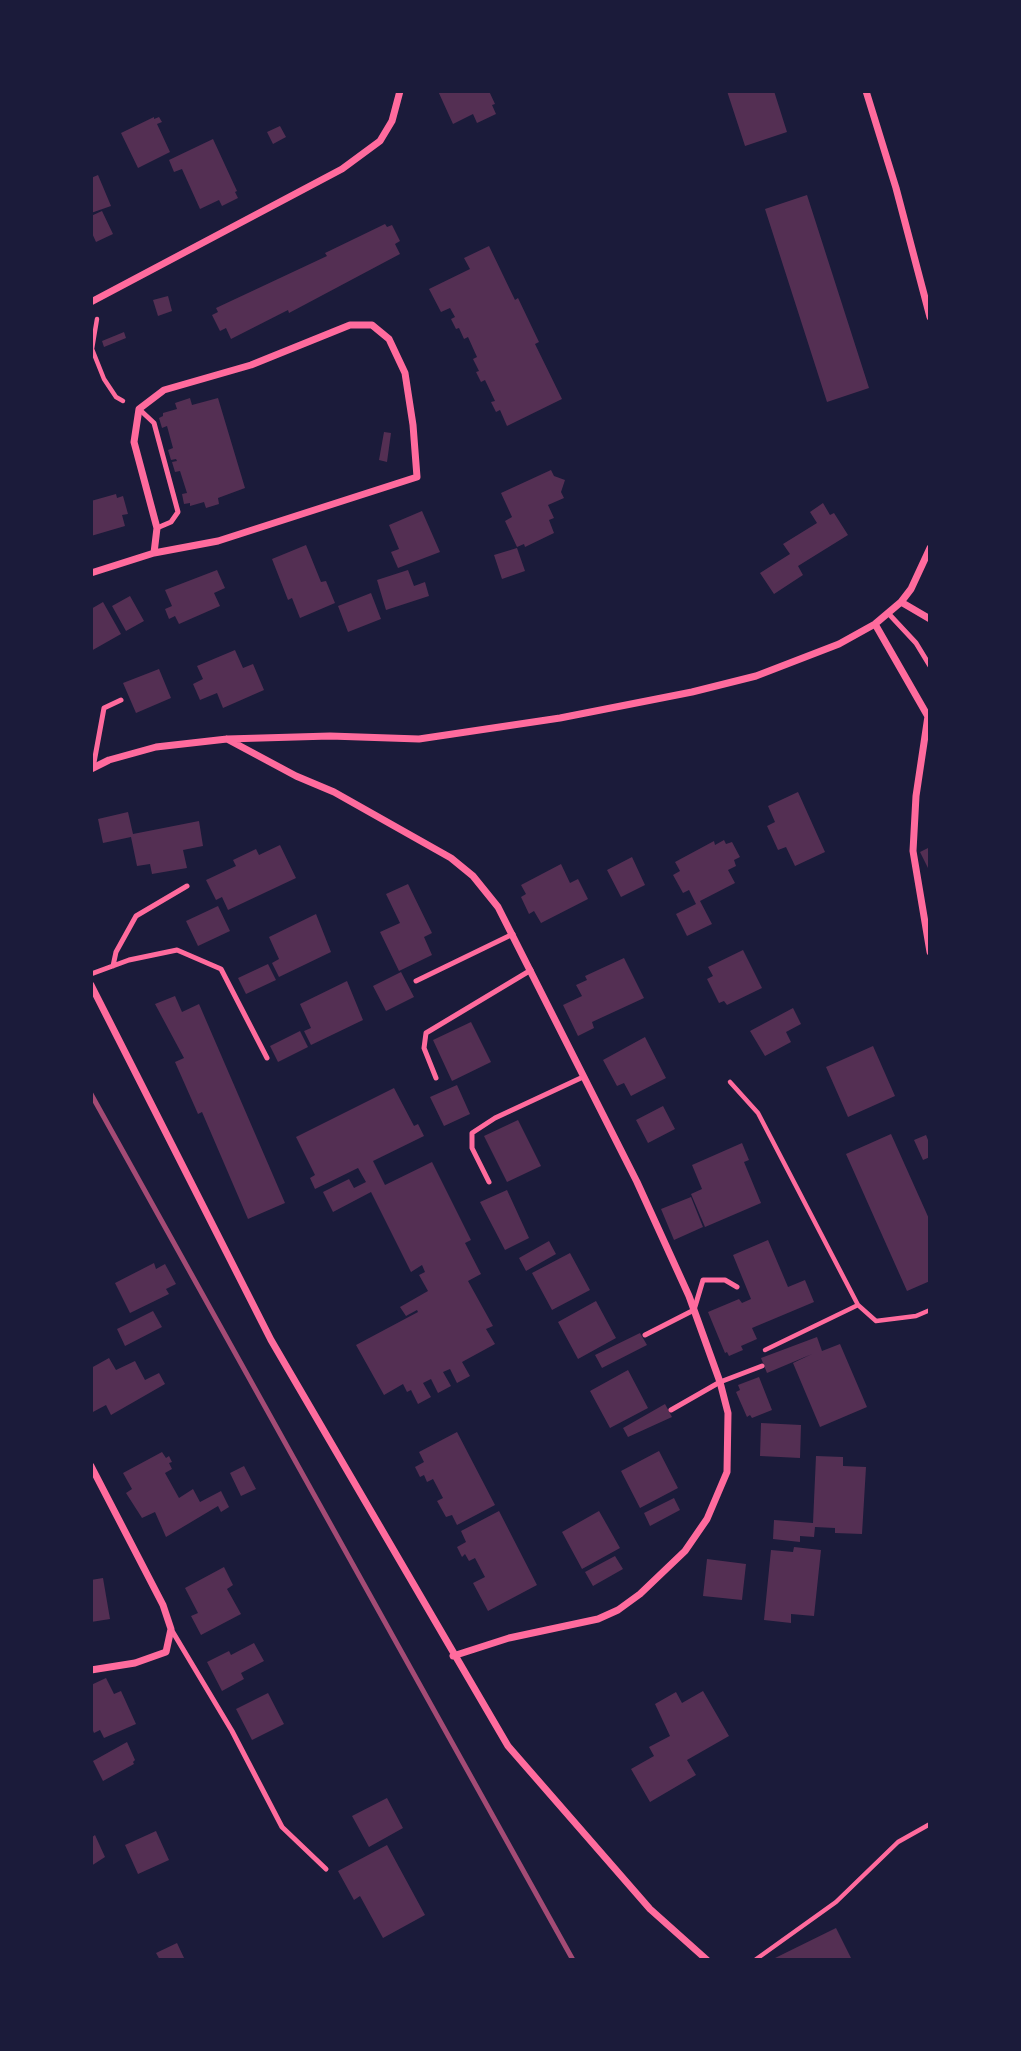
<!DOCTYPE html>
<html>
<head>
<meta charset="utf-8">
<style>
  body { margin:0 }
  #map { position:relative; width:1021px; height:2051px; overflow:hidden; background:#1b1b3a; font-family:"Source Serif 4",serif }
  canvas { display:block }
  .frame { position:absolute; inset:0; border:93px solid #1b1b3a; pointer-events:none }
</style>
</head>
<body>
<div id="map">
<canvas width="1021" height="2051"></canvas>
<div class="frame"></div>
</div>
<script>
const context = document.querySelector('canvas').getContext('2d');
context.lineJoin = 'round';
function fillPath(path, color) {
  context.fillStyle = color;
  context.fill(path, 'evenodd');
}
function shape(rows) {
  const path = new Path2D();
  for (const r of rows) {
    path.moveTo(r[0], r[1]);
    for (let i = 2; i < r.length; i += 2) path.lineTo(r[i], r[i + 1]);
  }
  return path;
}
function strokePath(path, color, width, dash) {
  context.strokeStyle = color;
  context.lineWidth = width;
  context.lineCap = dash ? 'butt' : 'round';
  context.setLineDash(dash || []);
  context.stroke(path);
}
fillPath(shape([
  [438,91,489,91,495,104,492,105,496,114,477,123,473,114,453,124],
  [727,91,774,91,787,132,745,146],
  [154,117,154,119,159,117,162,122,157,124,170,152,138,168,121,133],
  [280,126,286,137,273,144,267,132],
  [213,139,237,191,235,192,238,198,222,206,219,200,200,209,182,169,174,172,169,160],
  [98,175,111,206,91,213,91,178],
  [807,195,869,388,827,402,765,209],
  [102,211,113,234,96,242,91,231,91,216],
  [385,224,387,227,392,225,400,241,395,244,400,254,289,313,288,310,231,339,226,328,220,331,212,315,218,312,216,308,327,256,325,253],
  [489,246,515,300,518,298,539,342,535,344,562,399,507,426,500,410,496,412,491,402,495,401,485,380,481,382,476,372,479,371,473,359,477,357,468,337,464,339,459,328,456,329,451,319,455,317,450,308,441,312,429,289,470,269,464,258],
  [168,296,172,311,158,316,153,300],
  [124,332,126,338,104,347,102,341],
  [190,398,192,405,218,398,245,488,218,498,219,504,206,508,204,502,190,506,190,503,184,504,182,494,187,493,180,471,175,472,172,462,177,461,176,459,171,460,168,450,173,448,167,426,162,428,159,418,163,416,163,413,177,409,175,403],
  [384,432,391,433,387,462,379,460],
  [551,470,554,476,565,480,561,492,564,498,548,505,554,518,549,520,554,533,525,547,524,544,517,547,505,521,512,517,501,493],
  [116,494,117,498,123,496,128,514,122,515,125,526,91,536,91,501],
  [823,503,830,515,834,513,848,535,798,566,803,575,774,594,760,573,790,554,783,544,817,523,810,512],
  [422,511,440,552,398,568,391,552,399,549,389,525],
  [306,545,321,582,326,581,335,603,300,618,292,598,288,600,272,559],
  [517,548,525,571,502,579,494,555],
  [217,570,225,588,214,593,220,606,179,624,175,616,169,619,165,609,172,606,165,590],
  [408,570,414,586,425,582,429,596,386,610,377,580],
  [371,593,381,619,348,632,338,606],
  [130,596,144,621,126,631,112,606],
  [103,602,121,634,91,651,91,609],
  [235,650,243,668,253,664,264,690,223,708,217,693,200,700,193,684,203,679,197,666],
  [159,669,171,698,136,713,123,683],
  [798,792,825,852,795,866,786,847,778,850,767,826,775,822,768,806],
  [128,812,133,834,199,821,203,846,183,850,187,868,152,874,150,864,137,866,131,837,103,843,98,819],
  [724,840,726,844,732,842,740,857,734,860,736,866,728,870,735,883,700,901,712,924,687,936,676,914,696,904,689,890,683,893,673,875,680,871,675,862,714,841,715,845],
  [280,845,296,878,228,910,222,897,216,900,206,880,236,866,233,860,256,849,259,855],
  [930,847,930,872,920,852],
  [632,857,645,885,621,897,607,870],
  [561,864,570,883,578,879,588,899,541,923,534,911,529,914,521,897,526,894,521,885],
  [408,884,432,933,424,937,432,955,399,971,380,932,400,923,386,894],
  [218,906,230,931,198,946,186,921],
  [316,914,331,952,279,977,272,963,279,959,269,937],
  [743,950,762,988,727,1005,724,1001,719,1003,707,979,713,976,708,967],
  [624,958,644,998,592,1022,594,1028,578,1036,563,1005,582,996,576,985,587,980,585,976],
  [268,964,276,980,246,994,238,978],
  [401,972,414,997,386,1011,373,986],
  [347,981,363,1020,311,1045,304,1031,311,1028,300,1004],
  [175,996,182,1012,199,1004,285,1203,248,1219,202,1112,198,1114,175,1062,184,1058,155,1004],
  [793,1008,801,1024,786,1032,791,1042,765,1056,750,1031],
  [471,1022,491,1062,452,1081,433,1040],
  [300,1031,308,1047,278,1062,270,1046],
  [645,1037,666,1078,631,1096,624,1083,617,1086,603,1060],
  [873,1046,895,1096,848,1117,826,1067],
  [457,1085,470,1114,444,1126,430,1097],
  [394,1088,414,1126,418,1124,424,1136,373,1161,385,1185,432,1162,471,1240,465,1243,481,1274,468,1281,493,1326,486,1329,495,1344,462,1362,470,1376,457,1383,450,1369,443,1372,451,1386,438,1393,431,1379,423,1383,431,1397,418,1404,411,1390,407,1392,403,1384,384,1395,356,1345,418,1312,417,1310,406,1316,400,1307,428,1291,419,1275,425,1272,422,1265,411,1272,371,1192,333,1212,323,1192,349,1179,354,1188,366,1182,358,1168,315,1189,310,1178,315,1175,296,1137],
  [663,1106,675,1129,648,1143,636,1120],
  [518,1120,541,1166,507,1182,484,1136],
  [891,1134,930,1221,930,1281,907,1291,846,1154],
  [926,1135,930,1145,930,1157,923,1160,914,1140],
  [742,1143,749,1160,744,1162,761,1203,705,1227,691,1194,702,1189,692,1165],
  [507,1190,529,1238,505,1250,480,1202],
  [691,1197,703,1227,674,1240,661,1209],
  [768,1240,788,1287,805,1280,814,1302,752,1328,757,1339,741,1346,743,1350,729,1356,727,1352,725,1353,708,1312,739,1299,742,1303,751,1299,733,1255],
  [549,1241,556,1254,526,1271,519,1258],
  [570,1253,590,1290,552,1310,532,1273],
  [154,1263,156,1269,165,1264,176,1284,166,1289,169,1294,130,1313,115,1283],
  [596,1301,616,1338,578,1359,558,1322],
  [153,1311,162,1327,125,1346,117,1329],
  [640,1333,647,1345,602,1368,595,1355],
  [817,1337,822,1351,840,1344,867,1407,820,1427,793,1363,812,1354,767,1373,761,1358],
  [109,1358,116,1370,135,1361,145,1380,159,1373,165,1384,111,1415,106,1405,91,1413,91,1368],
  [628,1370,648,1408,610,1428,590,1391],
  [759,1377,772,1410,752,1418,750,1415,747,1417,736,1392,740,1390,738,1385],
  [665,1404,672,1417,628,1437,623,1428],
  [761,1423,801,1425,800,1458,760,1456],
  [457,1432,495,1505,457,1525,452,1515,446,1517,437,1501,443,1498,433,1479,427,1482,424,1475,420,1477,415,1467,424,1462,419,1452],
  [659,1451,678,1488,640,1508,621,1471],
  [162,1452,166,1458,169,1456,172,1462,169,1463,172,1469,165,1473,179,1498,193,1489,200,1502,221,1491,229,1507,221,1512,218,1506,166,1537,155,1512,142,1518,126,1493,132,1489,123,1473],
  [816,1456,843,1457,843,1466,866,1467,862,1534,835,1533,835,1528,815,1527,814,1537,800,1536,800,1542,773,1539,774,1520,813,1523],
  [244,1466,256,1489,241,1496,230,1473],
  [674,1498,680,1510,650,1526,644,1513],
  [499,1511,537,1585,488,1611,473,1583,485,1577,475,1558,469,1561,465,1554,462,1557,457,1547,466,1542,461,1531],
  [599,1511,620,1548,582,1569,562,1532],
  [794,1547,821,1550,814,1616,791,1614,791,1623,764,1620,771,1550,793,1552],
  [615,1556,623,1569,593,1586,585,1572],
  [707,1559,746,1564,742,1600,703,1596],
  [224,1567,233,1585,227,1589,241,1614,201,1635,191,1616,198,1613,185,1588],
  [103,1578,110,1619,91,1622,91,1580],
  [254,1643,264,1661,241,1673,244,1679,222,1691,207,1662,229,1651,231,1655],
  [106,1678,114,1694,121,1691,136,1724,104,1738,100,1730,94,1733,91,1726,91,1685],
  [703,1691,729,1736,687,1760,696,1775,650,1802,631,1769,654,1756,649,1747,670,1736,655,1704,676,1692,682,1703],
  [268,1693,284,1724,252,1740,236,1709],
  [127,1742,135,1760,133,1762,134,1764,103,1781,93,1761],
  [387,1798,403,1828,369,1847,352,1816],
  [156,1831,169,1860,138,1874,125,1845],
  [95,1835,105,1857,91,1866,91,1838],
  [387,1845,425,1915,383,1938,360,1896,354,1900,338,1871],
  [836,1928,852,1960,771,1960],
  [177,1943,185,1960,160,1960,156,1953]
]), '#542f53');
strokePath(shape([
  [97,319,92,349,104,379,116,397,123,401],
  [730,1082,758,1113,858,1305,876,1321,916,1316,930,1310],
  [765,1350,858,1305],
  [755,1960,836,1902,898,1842,930,1824]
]), '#ff6b9d', 4.5);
strokePath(shape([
  [139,409,154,423,178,512,171,522,157,528],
  [888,613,916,643,930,666],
  [93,768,104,708,121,700],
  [113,966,116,952,136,916,187,886],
  [91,974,129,960,177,950,221,969,267,1058],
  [416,981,513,934],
  [436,1078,424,1048,426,1033,531,970],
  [489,1182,472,1148,472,1133,495,1118,583,1077],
  [645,1335,694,1310,703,1280,725,1280,737,1287],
  [671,1410,720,1382,762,1366],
  [171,1629,232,1731,282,1827,326,1869]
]), '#ff6b9d', 5);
strokePath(shape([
  [866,91,896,188,930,317],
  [91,302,342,169,380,141,392,121,400,91],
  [91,573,154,553,218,541,417,477,413,425,405,373,389,339,372,325,350,325,251,365,164,390,139,409,134,442,157,528,154,553],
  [901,602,911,589,930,548],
  [875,624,930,720],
  [928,716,916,796,913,851,930,952],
  [227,739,296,776,334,792,451,858,473,876,498,907,637,1182,689,1296,720,1382,728,1413,727,1472,707,1519,685,1551,640,1594,618,1610,598,1619,509,1638,453,1656],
  [91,769,109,760,156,747,227,739,330,736,419,739,560,718,692,692,756,676,839,644,875,624,901,602,930,619],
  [91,985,271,1340,508,1746,650,1909,707,1960],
  [91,1466,163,1605,171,1629,166,1652,135,1663,91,1670]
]), '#ff6b9d', 7);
strokePath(shape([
  [91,1094,573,1960]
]), '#a44b75', 5);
</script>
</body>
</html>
